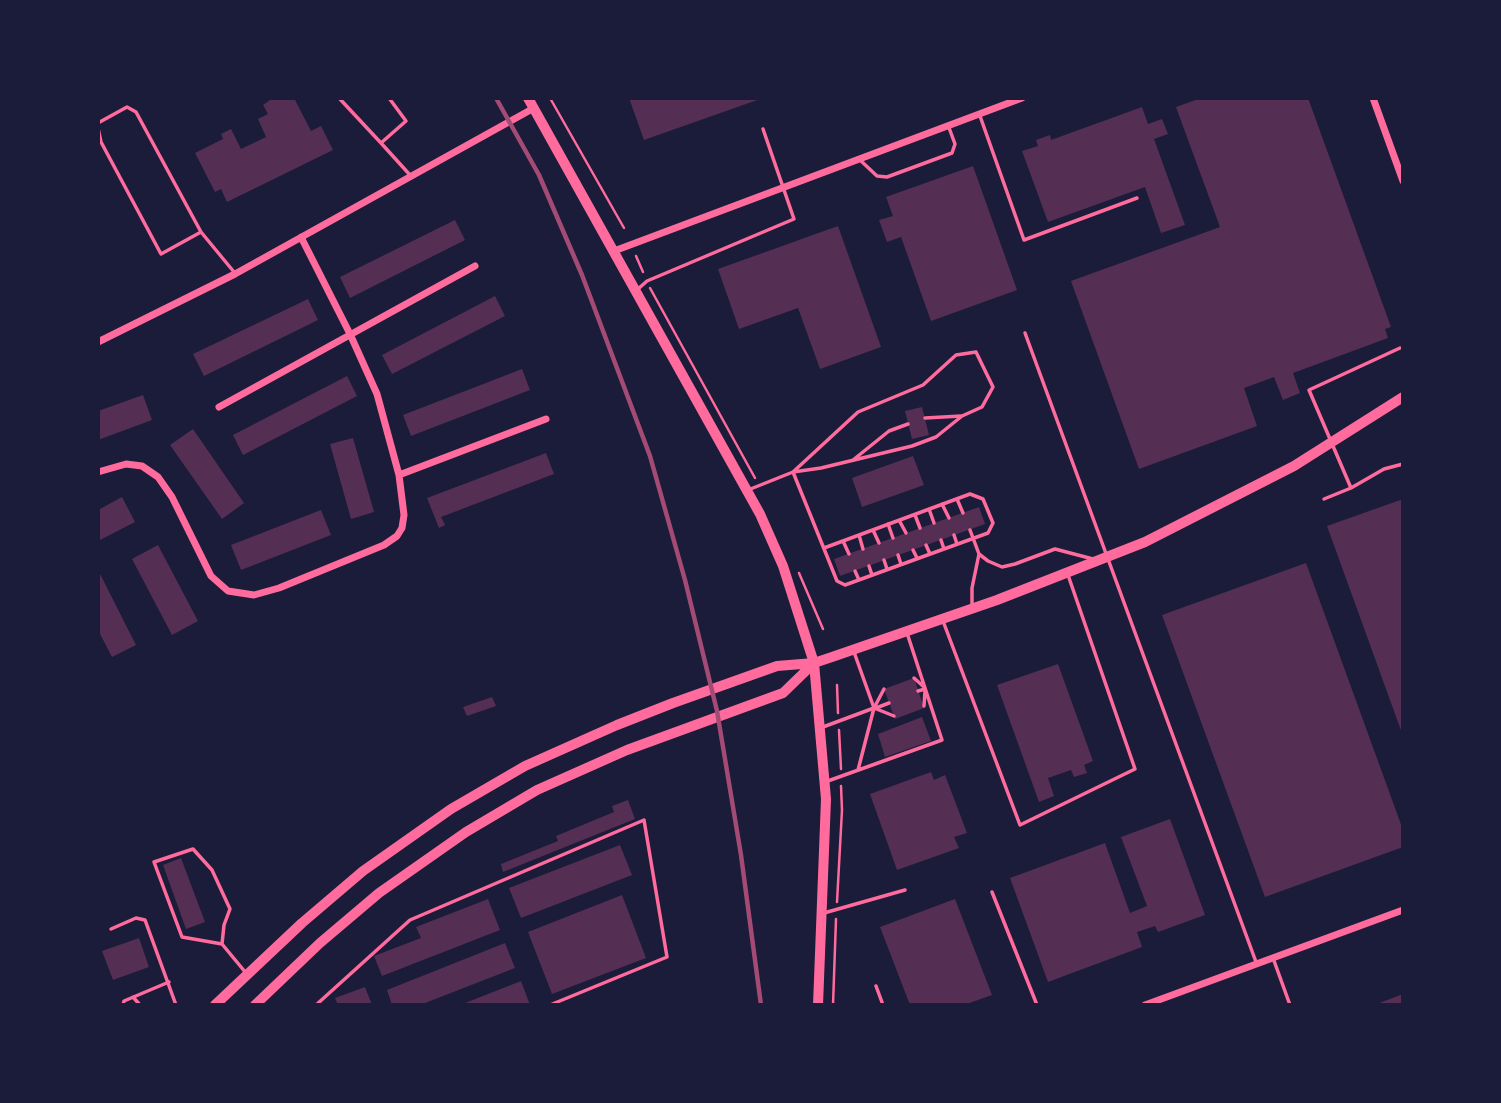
<!DOCTYPE html>
<html>
<head>
<meta charset="utf-8">
<style>
  body { margin:0 }
  #map { position:relative; width:1501px; height:1103px; overflow:hidden; background:#1b1b3a; font-family:Literata,serif }
  canvas { display:block }
  .frame { position:absolute; inset:0; border:100px solid #1b1b3a; pointer-events:none }
</style>
</head>
<body>
<div id="map">
<canvas width="1501" height="1103"></canvas>
<div class="frame"></div>
</div>
<script>
const context = document.querySelector('canvas').getContext('2d');
context.lineJoin = 'round';
function fillPath(path, color) {
  context.fillStyle = color;
  context.fill(path, 'evenodd');
}
function shape(rows) {
  const path = new Path2D();
  for (const r of rows) {
    path.moveTo(r[0], r[1]);
    for (let i = 2; i < r.length; i += 2) path.lineTo(r[i], r[i + 1]);
  }
  return path;
}
function strokePath(path, color, width, dash) {
  context.strokeStyle = color;
  context.lineWidth = width;
  context.lineCap = dash ? 'butt' : 'round';
  context.setLineDash(dash || []);
  context.stroke(path);
}
fillPath(shape([
  [273,98,294,98,311,131,321,126,333,150,227,202,221,189,215,192,195,153,223,139,221,134,231,129,241,149,266,137,258,119,268,114,263,105],
  [629,98,763,98,644,140],
  [1201,98,1308,98,1391,327,1385,329,1388,338,1293,373,1300,393,1283,400,1274,377,1244,388,1257,426,1139,469,1071,281,1220,227,1176,107],
  [1142,107,1148,124,1162,119,1168,134,1154,139,1185,225,1161,233,1145,187,1048,222,1022,151,1038,146,1036,140,1050,135,1051,140],
  [973,166,1017,290,931,321,901,237,887,242,879,220,893,216,886,197],
  [455,220,465,240,350,298,340,277],
  [838,226,881,347,820,369,798,308,739,329,718,269],
  [495,296,505,316,392,374,382,355],
  [308,299,318,320,204,376,193,354],
  [522,369,530,390,411,436,403,415],
  [347,376,357,396,243,455,233,435],
  [143,395,152,420,98,440,98,411],
  [922,407,929,435,912,439,905,411],
  [193,429,244,503,222,519,170,445],
  [353,438,374,512,351,519,330,444],
  [546,453,554,474,441,517,445,525,439,528,427,498],
  [913,456,924,485,862,507,852,478],
  [122,497,135,522,98,541,98,510],
  [1403,499,1403,736,1327,526],
  [979,507,985,524,840,576,834,559],
  [321,510,331,535,241,570,231,545],
  [158,545,198,621,172,635,132,559],
  [1306,563,1403,830,1403,847,1265,897,1162,615],
  [98,570,136,645,112,657,98,630],
  [1058,664,1093,761,1084,765,1087,773,1074,777,1071,770,1048,778,1054,796,1039,802,997,685],
  [914,678,924,708,895,719,884,689],
  [492,697,496,706,467,716,463,707],
  [922,717,931,741,885,757,878,734],
  [931,772,934,780,945,775,967,833,954,837,959,848,897,870,870,794],
  [628,800,635,819,503,872,501,864,558,841,556,836,614,812,612,806],
  [1170,819,1205,915,1158,932,1155,926,1137,932,1142,947,1048,982,1010,878,1105,843,1130,913,1147,906,1121,837],
  [620,845,632,875,521,918,509,888],
  [181,858,205,922,186,929,163,865],
  [622,895,646,958,552,994,528,932],
  [488,899,500,930,382,976,374,956,421,938,416,927],
  [955,899,992,995,964,1005,910,1005,880,927],
  [139,938,149,967,113,980,102,951],
  [505,943,515,968,420,1005,392,1005,387,990],
  [521,981,530,1005,460,1005],
  [365,987,372,1005,338,1005,335,998],
  [1403,994,1403,1005,1374,1005]
]), '#542f53');
strokePath(shape([
  [550,98,624,228],
  [636,256,643,272],
  [650,288,755,478],
  [799,573,823,629],
  [837,685,838,713],
  [839,730,841,769],
  [837,902,842,810,841,786],
  [833,1005,836,919]
]), '#ff6b9d', 2.5);
strokePath(shape([
  [339,98,381,143],
  [389,98,406,121,381,143,410,175],
  [980,116,1024,240,1137,198],
  [98,123,127,107,136,112,201,232],
  [98,128,101,142,161,254,201,232,234,272],
  [860,160,877,176,887,177,952,153,955,144,948,125],
  [638,289,647,281,794,219,763,129],
  [1025,333,1256,962],
  [976,352,993,387,982,407,962,416,936,437,912,446,821,468,793,472,858,412,923,385,956,355,976,352],
  [925,418,961,416],
  [853,460,889,431,908,424],
  [1351,488,1309,390,1400,348],
  [748,490,793,472,837,581,845,585,988,533,993,523,983,499,970,494,824,548],
  [957,499,963,513],
  [1324,499,1351,488,1384,469,1403,464],
  [942,504,949,518],
  [929,509,934,523],
  [915,515,920,528],
  [899,520,906,533],
  [888,524,893,538],
  [873,530,879,543],
  [970,530,979,554,988,561,1002,567,1015,564,1055,549,1093,559],
  [859,535,863,549],
  [954,535,957,544],
  [941,540,944,549],
  [843,541,849,554],
  [926,545,930,554],
  [913,550,917,558],
  [898,555,901,564],
  [884,560,887,569],
  [869,566,872,575],
  [855,571,859,580],
  [972,607,972,588,979,554],
  [943,621,1020,825,1135,769,1068,575],
  [914,678,924,687],
  [918,691,925,689],
  [924,706,925,691],
  [874,708,894,716],
  [876,708,889,703],
  [823,727,874,708,854,652],
  [858,770,874,708,884,689],
  [825,782,942,740,907,633],
  [992,892,1037,1005],
  [824,913,905,890],
  [111,929,136,918,145,920,176,1005],
  [222,944,182,937,154,862,193,849,212,870,230,909,224,925,222,944,246,973],
  [1273,958,1290,1005],
  [876,986,883,1005],
  [133,997,140,1005],
  [123,1005,124,1001,169,982],
  [316,1005,410,920,644,820,667,957,550,1005]
]), '#ff6b9d', 3.5);
strokePath(shape([
  [1373,98,1403,181],
  [614,251,1022,98],
  [98,342,235,274,534,108],
  [219,407,475,266],
  [98,472,126,464,142,466,158,477,172,497,211,576,228,591,254,595,279,588,384,545,397,536,402,528,404,515,399,475,377,394,350,334,301,237],
  [399,475,546,419],
  [1145,1005,1403,910]
]), '#ff6b9d', 7);
strokePath(shape([
  [528,98,760,514,783,566,814,663,826,799,818,1005]
]), '#ff6b9d', 10);
strokePath(shape([
  [215,1005,302,923,363,871,451,809,525,766,617,725,673,703,777,666,814,663,832,657,997,600,1145,542,1294,466,1403,397],
  [255,1005,320,943,379,893,466,832,537,790,627,750,783,693,814,663]
]), '#ff6b9d', 10);
strokePath(shape([
  [496,98,539,175,582,275,650,456,685,580,717,711,741,855,761,1005]
]), '#a44b75', 4.5);
</script>
</body>
</html>
